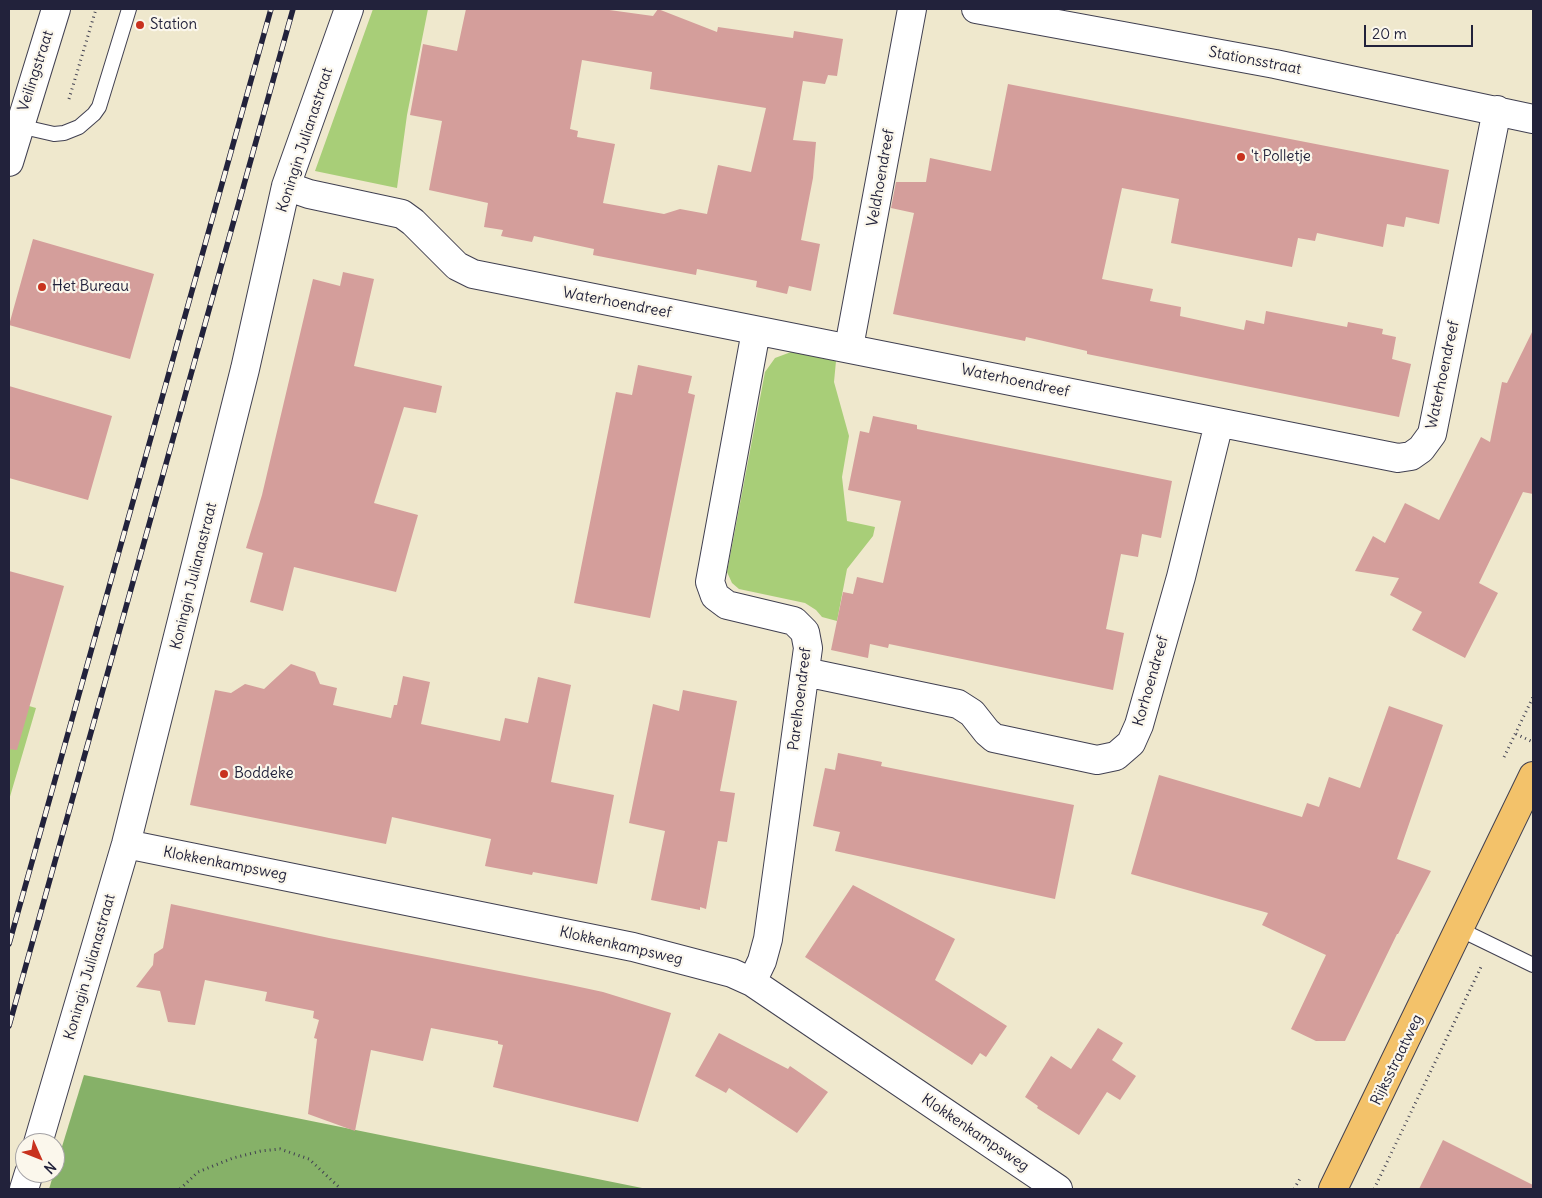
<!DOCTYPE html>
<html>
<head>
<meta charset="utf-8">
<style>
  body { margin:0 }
  #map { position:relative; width:1542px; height:1198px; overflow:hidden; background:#efe8cd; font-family:Delius,sans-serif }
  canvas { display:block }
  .frame { position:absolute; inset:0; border:10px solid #22223b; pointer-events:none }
  .north { position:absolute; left:15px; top:1133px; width:50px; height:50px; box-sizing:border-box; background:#fbf7ec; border:1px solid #a4a2a5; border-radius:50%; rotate:134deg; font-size:14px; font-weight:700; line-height:20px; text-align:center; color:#22223b }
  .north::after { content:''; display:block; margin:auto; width:18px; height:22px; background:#c8321e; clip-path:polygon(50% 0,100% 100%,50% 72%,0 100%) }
  .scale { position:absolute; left:1364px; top:25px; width:109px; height:22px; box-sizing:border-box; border:2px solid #22223b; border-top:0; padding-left:6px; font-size:15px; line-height:18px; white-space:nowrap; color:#22223b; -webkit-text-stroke:4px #fbf7ec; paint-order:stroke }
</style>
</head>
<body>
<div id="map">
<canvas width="1542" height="1198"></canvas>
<div class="frame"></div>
<div class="north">N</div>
<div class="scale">20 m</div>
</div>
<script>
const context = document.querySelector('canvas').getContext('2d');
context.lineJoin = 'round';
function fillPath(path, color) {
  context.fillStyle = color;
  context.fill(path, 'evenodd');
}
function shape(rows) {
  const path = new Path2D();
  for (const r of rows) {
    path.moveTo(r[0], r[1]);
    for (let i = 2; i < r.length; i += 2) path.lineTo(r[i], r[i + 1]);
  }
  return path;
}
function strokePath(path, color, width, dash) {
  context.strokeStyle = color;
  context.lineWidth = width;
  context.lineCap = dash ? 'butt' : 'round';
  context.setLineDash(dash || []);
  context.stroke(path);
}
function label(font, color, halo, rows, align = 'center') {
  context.font = font + ' Delius,sans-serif';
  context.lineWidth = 4.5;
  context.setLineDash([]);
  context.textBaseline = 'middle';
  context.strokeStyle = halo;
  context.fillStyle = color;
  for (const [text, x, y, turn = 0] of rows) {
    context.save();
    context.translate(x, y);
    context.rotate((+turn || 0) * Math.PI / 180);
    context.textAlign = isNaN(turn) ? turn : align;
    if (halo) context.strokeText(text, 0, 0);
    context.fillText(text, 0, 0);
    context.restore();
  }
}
fillPath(shape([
  [373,9,428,9,407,115,397,188,315,171],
  [791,352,836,361,834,382,849,436,842,477,847,521,875,527,873,536,847,569,837,621,822,617,816,610,805,603,739,589,732,583,727,572,765,372,775,358],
  [22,704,36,708,9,800,9,750]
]), '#a8ce78');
fillPath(shape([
  [84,1075,647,1189,49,1189]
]), '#86b168');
fillPath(shape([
  [466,9,602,9,653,16,658,9,717,32,718,27,793,38,794,31,843,39,837,76,828,75,825,84,803,81,793,140,816,142,813,178,801,240,820,244,811,291,789,286,787,294,756,287,757,281,697,269,696,275,593,255,594,249,534,236,532,242,501,236,503,230,484,227,488,203,429,190,442,121,410,115,423,44,457,51],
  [582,60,652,72,650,89,766,108,751,172,718,165,707,214,680,209,664,214,603,203,615,144,577,137,578,131,570,129],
  [1008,84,1449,170,1439,224,1406,217,1404,227,1387,224,1383,247,1317,233,1315,241,1298,238,1292,267,1171,243,1179,199,1122,188,1102,279,1153,289,1150,301,1181,307,1180,316,1244,330,1246,320,1264,324,1266,311,1347,327,1348,322,1383,329,1382,334,1396,337,1392,359,1411,364,1399,417,1087,354,1087,351,1026,337,1025,341,893,314,914,213,891,208,896,182,926,182,930,158,991,171],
  [33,239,154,274,130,359,9,325],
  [343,272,374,279,354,366,442,386,436,413,404,407,374,503,418,515,396,592,294,567,283,611,250,602,263,553,246,548,262,495,313,279,340,286],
  [1533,330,1533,494,1523,492,1479,583,1498,593,1465,658,1412,630,1422,612,1390,595,1399,578,1355,571,1373,536,1385,543,1405,503,1439,520,1481,437,1490,442,1502,382,1507,383],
  [638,365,692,376,688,393,695,395,650,618,574,603,616,392,632,395],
  [9,386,112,416,88,500,9,478],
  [873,416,917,425,917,429,1172,481,1161,538,1142,534,1138,557,1121,554,1106,629,1124,633,1113,690,889,644,888,648,870,644,868,658,831,650,843,592,853,594,857,577,883,583,901,501,848,490,860,431,869,433],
  [9,571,64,586,17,750,9,749],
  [291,664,315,672,320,684,337,688,333,705,391,718,394,705,397,705,403,676,430,682,421,724,500,741,505,718,528,723,538,677,571,685,551,782,614,795,597,884,533,872,532,875,485,866,491,839,392,817,386,844,190,805,215,690,231,693,245,684,264,689],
  [683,690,737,701,720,791,735,793,727,842,718,841,706,909,700,907,700,910,651,900,665,831,629,823,653,704,679,711],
  [1389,706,1443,725,1397,859,1431,871,1398,934,1397,934,1345,1041,1316,1041,1291,1029,1326,955,1262,925,1268,913,1131,874,1159,775,1302,817,1307,803,1319,807,1329,777,1360,788],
  [838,753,882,762,881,766,1074,805,1055,899,835,851,840,832,813,826,825,768,835,770],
  [853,885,955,939,935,980,1007,1026,986,1057,980,1053,972,1065,805,957],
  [171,904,329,938,566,984,603,992,671,1013,638,1122,493,1087,503,1045,498,1044,498,1041,431,1028,423,1061,371,1050,355,1131,308,1114,317,1039,314,1038,319,1020,313,1018,314,1011,265,1001,267,992,205,980,195,1025,168,1022,160,991,136,987,153,965,154,954,163,948],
  [1098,1028,1123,1043,1112,1060,1136,1076,1120,1100,1107,1092,1079,1135,1037,1108,1038,1106,1025,1097,1051,1056,1071,1069],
  [719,1033,788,1069,790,1066,828,1092,797,1133,729,1088,726,1093,695,1076],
  [1443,1140,1533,1185,1533,1189,1419,1189]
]), '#d49e9b');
const service = shape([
  [19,126,54,134,64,133,79,127,94,114,99,107,129,9],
  [1459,929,1533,965]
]);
const minor = shape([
  [976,9,1275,64,1533,119],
  [286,186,309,194,402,214,413,222,457,266,473,274,1398,458,1411,456,1421,449,1432,434,1497,110],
  [849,347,912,9],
  [805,672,958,704,972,713,987,732,994,738,1097,760,1116,756,1131,743,1139,725,1181,577,1219,423],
  [126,844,633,947,732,973,752,982,1058,1189],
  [752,982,762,961,768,939,808,648,805,632,794,621,727,605,715,596,710,582,756,331],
  [38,1143,126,844,245,369,286,186,349,9],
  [24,1189,29,1173]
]);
const tertiary = shape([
  [9,162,56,9]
]);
const primary = shape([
  [1333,1189,1533,776]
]);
strokePath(service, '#414051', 16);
strokePath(minor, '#414051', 30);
strokePath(tertiary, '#414051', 30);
strokePath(primary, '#414051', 30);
strokePath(shape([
  [69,99,96,9],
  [1516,734,1533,742],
  [1504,757,1533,697],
  [180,1189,198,1172,233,1158,261,1151,280,1149,309,1159,341,1189],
  [1294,1189,1301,1177],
  [1374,1189,1481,967]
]), '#414051', 3, [1, 4]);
strokePath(service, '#fff', 14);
strokePath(minor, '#fff', 28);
strokePath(tertiary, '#fff', 28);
strokePath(primary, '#f3c26a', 28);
const rail = shape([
  [9,944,271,9],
  [9,1026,293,9]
]);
strokePath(rail, '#22223b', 5.5);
strokePath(rail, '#fbf7ec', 4, [11]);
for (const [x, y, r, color] of [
  [140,25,5,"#c8321e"],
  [1241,157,5,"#c8321e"],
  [42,287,5,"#c8321e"],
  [224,774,5,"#c8321e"]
]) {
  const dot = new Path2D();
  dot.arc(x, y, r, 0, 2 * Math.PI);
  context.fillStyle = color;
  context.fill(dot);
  strokePath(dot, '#fbf7ec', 2);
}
label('15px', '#22223b', '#fbf7ec', [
  ["Station",150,25],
  ["'t Polletje",1251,157],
  ["Het Bureau",52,287],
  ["Boddeke",234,774]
], 'left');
label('15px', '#22223b', '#fbf7ec', [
  ["Stationsstraat",1255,61,11],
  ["Veilingstraat",36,71,-72],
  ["Koningin Julianastraat",305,140,-72],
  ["Veldhoendreef",881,178,-80],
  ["Waterhoendreef",617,303,11],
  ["Waterhoendreef",1443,375,-78],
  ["Waterhoendreef",1015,381,12],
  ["Koningin Julianastraat",194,576,-76],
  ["Korhoendreef",1151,681,-74],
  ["Parelhoendreef",800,699,-83],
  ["Klokkenkampsweg",225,864,11],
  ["Klokkenkampsweg",621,946,13],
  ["Koningin Julianastraat",90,967,-74],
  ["Rijksstraatweg",1397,1060,-64],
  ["Klokkenkampsweg",975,1133,34]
]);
</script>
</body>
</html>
